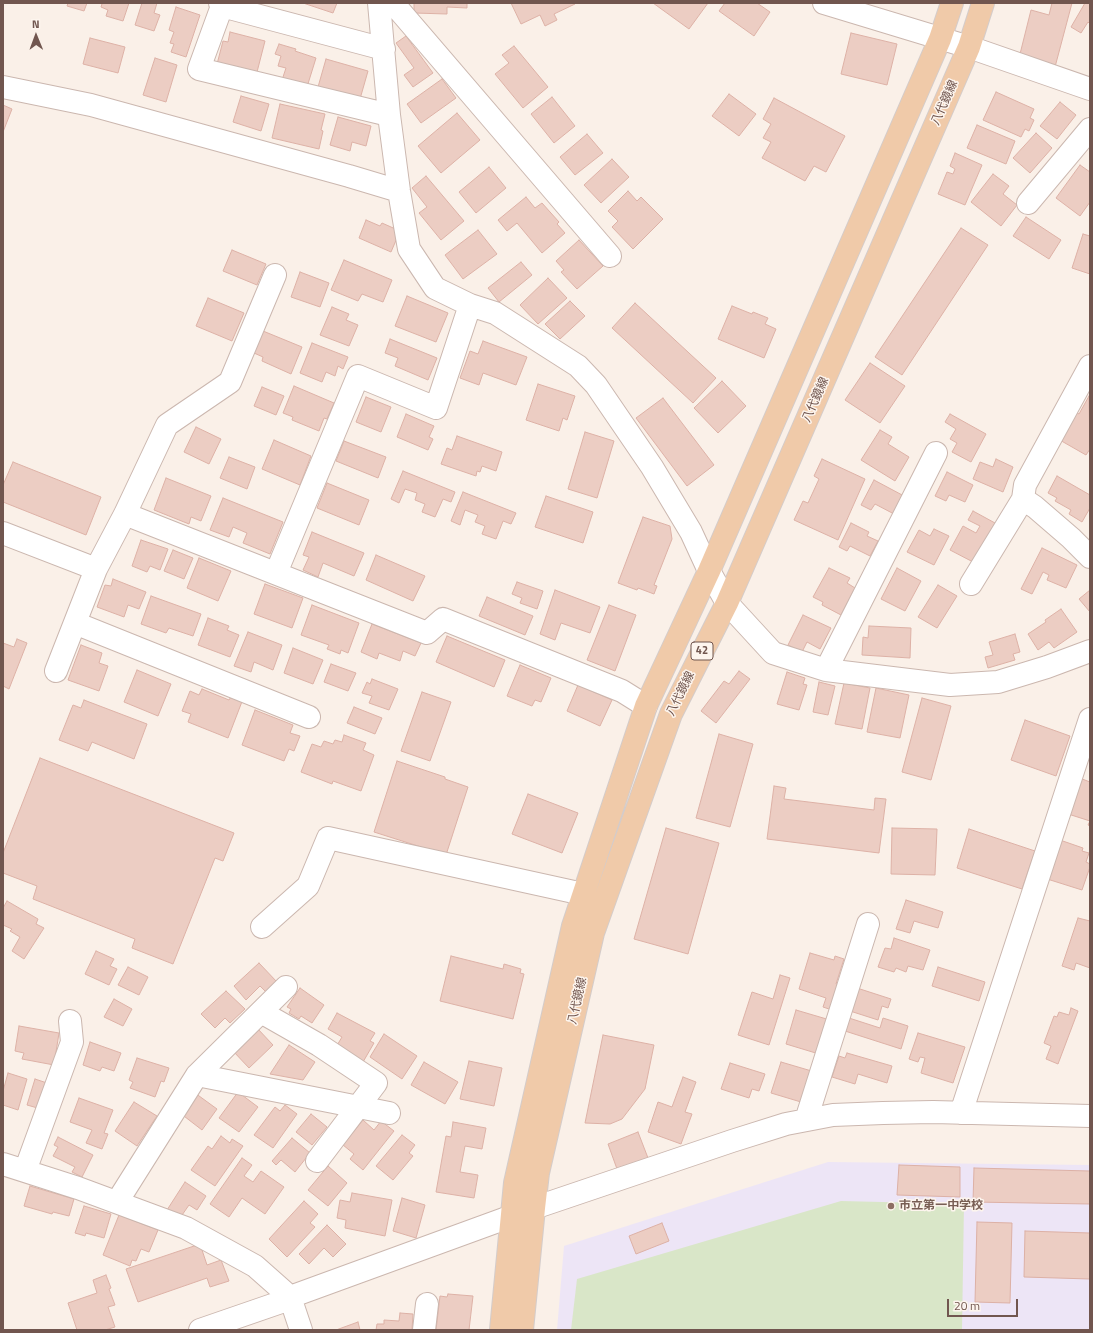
<!DOCTYPE html>
<html>
<head>
<meta charset="utf-8">
<style>
  body { margin:0 }
  #map { position:relative; width:1093px; height:1333px; overflow:hidden; background:#faf0e8; font-family:"Titillium Web",sans-serif }
  canvas { display:block }
  .frame { position:absolute; inset:0; border:4px solid #71564f; pointer-events:none }
  .north { position:absolute; left:16px; top:16px; width:40px; height:40px; -webkit-text-stroke:3px #fdf5ee; paint-order:stroke; rotate:359deg; font-size:11px; font-weight:700; line-height:16px; text-align:center; color:#71564f }
  .north::after { content:''; display:block; margin:auto; width:14px; height:18px; background:#71564f; clip-path:polygon(50% 0,100% 100%,50% 72%,0 100%) }
  .scale { position:absolute; left:947px; top:1299px; width:71px; height:18px; box-sizing:border-box; border:2px solid #71564f; border-top:0; padding-left:5px; font-size:12px; line-height:14px; white-space:nowrap; color:#71564f; -webkit-text-stroke:3px #fdf5ee; paint-order:stroke }
</style>
</head>
<body>
<div id="map">
<canvas width="1093" height="1333"></canvas>
<div class="frame"></div>
<div class="north">N</div>
<div class="scale">20 m</div>
</div>
<script>
const context = document.querySelector('canvas').getContext('2d');
context.lineJoin = 'round';
function fillPath(path, color) {
  context.fillStyle = color;
  context.fill(path, 'evenodd');
}
function shape(rows) {
  const path = new Path2D();
  for (const r of rows) {
    path.moveTo(r[0], r[1]);
    for (let i = 2; i < r.length; i += 2) path.lineTo(r[i], r[i + 1]);
  }
  return path;
}
function strokePath(path, color, width, dash) {
  context.strokeStyle = color;
  context.lineWidth = width;
  context.lineCap = dash ? 'butt' : 'round';
  context.setLineDash(dash || []);
  context.stroke(path);
}
function label(font, color, halo, rows, align = 'center') {
  context.font = font + ' "Titillium Web","Noto Sans JP",sans-serif';
  context.lineWidth = 3;
  context.setLineDash([]);
  context.textBaseline = 'middle';
  context.strokeStyle = halo;
  context.fillStyle = color;
  for (const [text, x, y, turn = 0] of rows) {
    context.save();
    context.translate(x, y);
    context.rotate((+turn || 0) * Math.PI / 180);
    context.textAlign = isNaN(turn) ? turn : align;
    if (halo) context.strokeText(text, 0, 0);
    context.fillText(text, 0, 0);
    context.restore();
  }
}
fillPath(shape([
  [828,1162,1090,1165,1090,1330,557,1330,564,1246]
]), '#ede5f6');
fillPath(shape([
  [841,1201,964,1204,962,1330,571,1330,577,1279]
]), '#d9e6c8');
const building = shape([
  [68,3,87,3,84,11,67,6,68,3],
  [99,3,129,3,123,21,106,16,108,10,101,7,102,4,99,3],
  [142,3,157,3,154,13,160,15,154,31,135,25,142,3],
  [303,3,337,3,333,13,303,3],
  [414,3,467,3,467,8,447,7,447,14,414,13,414,3],
  [511,3,575,3,575,4,554,14,557,20,545,26,540,15,521,24,511,3],
  [653,3,708,3,689,29,653,3],
  [725,3,757,3,770,12,754,36,719,11,725,3],
  [1052,3,1072,3,1055,67,1019,58,1031,10,1049,15,1052,3],
  [1085,3,1090,3,1090,24,1088,22,1081,33,1071,27,1085,3],
  [176,7,200,15,186,57,171,52,174,44,170,43,174,32,169,30,176,7],
  [230,32,265,41,257,72,234,66,233,72,216,68,223,41,228,42,230,32],
  [851,33,897,44,887,85,841,74,851,33],
  [406,36,433,73,413,87,404,75,414,68,396,43,406,36],
  [90,38,125,47,118,73,83,64,90,38],
  [279,44,296,49,295,51,316,58,307,87,282,80,286,68,278,66,281,56,275,54,279,44],
  [514,46,548,87,523,108,495,74,509,63,502,55,514,46],
  [155,58,177,65,166,102,143,95,155,58],
  [326,59,368,71,360,99,318,87,326,59],
  [442,79,456,98,421,123,407,104,442,79],
  [996,92,1034,109,1030,118,1034,120,1029,131,1025,129,1021,137,983,120,996,92],
  [729,94,756,114,739,136,712,116,729,94],
  [241,96,269,104,261,131,233,122,241,96],
  [552,97,575,126,554,143,531,114,552,97],
  [774,98,845,136,826,172,814,166,805,181,762,158,771,142,763,138,771,124,763,119,774,98],
  [1060,102,1076,115,1057,139,1040,126,1060,102],
  [280,104,325,114,321,130,323,131,319,149,272,138,280,104],
  [3,105,12,109,3,132,3,105],
  [457,113,480,140,441,173,418,146,457,113],
  [338,117,371,126,366,146,352,142,350,151,330,145,338,117],
  [977,125,1015,141,1006,164,967,148,977,125],
  [1036,133,1052,148,1030,173,1013,158,1036,133],
  [587,134,603,153,575,175,560,157,587,134],
  [955,153,982,165,965,205,938,194,947,172,953,174,955,169,950,166,955,153],
  [612,159,629,177,601,203,584,185,612,159],
  [1080,165,1090,172,1090,202,1080,216,1056,198,1080,165],
  [489,167,506,188,476,213,459,192,489,167],
  [993,174,1009,186,1003,194,1017,205,1001,226,971,202,993,174],
  [426,176,464,221,441,240,419,213,427,207,412,188,426,176],
  [628,191,637,201,641,197,663,219,633,249,612,227,618,221,608,211,628,191],
  [526,197,535,208,542,203,559,222,557,224,565,233,542,253,517,223,507,231,498,220,526,197],
  [1026,217,1061,240,1049,259,1013,236,1026,217],
  [366,220,380,226,382,223,400,231,391,252,359,238,366,220],
  [961,228,988,245,902,375,875,357,961,228],
  [478,230,497,254,463,279,445,255,478,230],
  [1083,234,1090,236,1090,274,1072,268,1083,234],
  [579,240,603,266,577,289,561,272,564,270,556,261,579,240],
  [232,250,266,264,257,285,223,271,232,250],
  [344,260,392,280,383,302,362,294,358,301,331,290,344,260],
  [521,262,532,275,499,302,488,288,521,262],
  [300,272,329,283,320,307,291,297,300,272],
  [548,278,567,298,538,324,520,305,548,278],
  [407,296,448,313,436,342,395,326,407,296],
  [208,298,244,313,232,341,196,326,208,298],
  [570,301,585,316,560,339,545,324,570,301],
  [635,303,716,378,693,403,612,328,635,303],
  [732,306,752,314,753,312,768,318,765,324,776,329,764,358,718,339,732,306],
  [332,307,349,314,346,320,358,325,349,346,320,335,332,307],
  [263,331,302,347,291,374,262,361,263,357,254,353,263,331],
  [390,339,437,358,428,380,395,366,398,358,385,353,390,339],
  [483,341,527,357,516,385,483,373,479,385,460,378,470,351,478,354,483,341],
  [312,343,348,357,343,369,338,366,335,376,326,372,322,382,300,373,312,343],
  [870,363,905,386,880,423,845,400,870,363],
  [722,381,746,406,718,433,694,408,722,381],
  [538,384,575,396,567,420,563,418,559,431,526,420,538,384],
  [294,386,334,403,327,419,324,418,319,431,292,420,293,417,283,413,294,386],
  [262,387,284,396,276,415,254,406,262,387],
  [1089,396,1090,449,1086,455,1058,439,1074,411,1079,414,1089,396],
  [366,397,391,407,381,432,356,422,366,397],
  [663,398,714,465,687,486,636,418,663,398],
  [406,414,434,426,429,437,433,439,428,450,397,437,406,414],
  [950,414,986,434,971,462,952,452,957,443,950,439,956,429,945,422,950,414],
  [196,427,221,439,209,464,184,452,196,427],
  [880,430,892,437,888,444,909,457,895,481,861,460,880,430],
  [585,432,614,441,597,498,568,489,585,432],
  [457,436,502,452,496,471,482,466,480,472,477,471,476,476,441,464,447,448,452,450,457,436],
  [274,440,311,456,300,485,262,469,274,440],
  [344,441,386,457,378,478,336,461,344,441],
  [229,457,255,467,247,489,220,478,229,457],
  [822,459,865,479,838,540,794,520,803,501,808,503,819,479,814,476,822,459],
  [996,459,1013,467,1003,492,973,479,980,462,993,467,996,459],
  [13,462,101,497,86,535,3,502,3,485,13,462],
  [403,471,455,492,451,502,443,499,435,517,422,512,425,504,415,500,417,493,405,489,399,503,391,499,403,471],
  [947,472,973,485,965,502,949,495,946,501,935,496,947,472],
  [1057,476,1090,495,1090,508,1082,522,1069,514,1071,510,1055,501,1057,498,1048,493,1057,476],
  [166,478,211,496,201,521,191,517,189,524,154,510,166,478],
  [874,480,904,496,894,514,875,504,871,510,861,505,874,480],
  [327,483,369,500,359,525,317,508,327,483],
  [463,492,516,513,511,524,503,521,496,539,482,534,485,526,475,522,478,515,465,510,460,525,451,521,463,492],
  [546,496,593,512,583,543,535,527,546,496],
  [223,498,283,522,270,554,243,543,247,533,233,527,229,537,210,530,223,498],
  [973,511,995,523,975,563,950,550,963,526,976,533,980,526,968,520,973,511],
  [643,517,670,526,672,539,654,585,657,586,654,594,638,588,637,590,618,583,643,517],
  [851,523,869,532,867,536,878,541,870,556,850,546,847,551,839,547,851,523],
  [934,529,949,536,934,565,907,552,919,530,930,536,934,529],
  [312,532,364,553,354,576,323,563,318,577,303,570,309,557,303,555,312,532],
  [141,540,168,549,160,570,150,566,147,572,132,566,141,540],
  [1042,548,1077,565,1066,588,1047,580,1049,575,1043,572,1032,594,1021,589,1042,548],
  [173,550,193,558,184,579,164,571,173,550],
  [376,555,425,576,413,601,366,580,376,555],
  [199,558,231,571,218,601,187,588,199,558],
  [829,568,850,578,847,583,855,588,841,615,822,605,823,602,813,597,829,568],
  [897,568,921,581,905,611,881,599,897,568],
  [113,579,146,592,139,609,128,605,124,617,97,607,105,585,111,586,113,579],
  [517,582,543,591,537,609,520,603,522,598,512,594,517,582],
  [265,584,303,598,292,628,254,614,265,584],
  [938,585,957,596,937,628,918,617,938,585],
  [555,590,600,607,590,633,561,623,555,640,540,634,555,590],
  [1090,590,1090,612,1079,599,1090,590],
  [151,596,201,614,193,636,169,628,166,633,141,624,151,596],
  [487,597,533,616,525,635,479,616,487,597],
  [312,605,359,623,348,653,341,650,340,654,327,649,329,645,301,635,312,605],
  [609,605,636,615,615,671,587,660,609,605],
  [1061,609,1077,632,1054,648,1049,642,1038,650,1028,634,1046,622,1045,620,1061,609],
  [803,615,831,628,820,649,807,642,802,652,788,645,803,615],
  [208,618,229,626,227,630,239,635,230,657,198,645,208,618],
  [372,624,421,643,415,656,403,651,400,661,379,653,377,659,361,652,372,624],
  [869,626,911,628,910,658,862,655,863,637,868,638,869,626],
  [248,632,282,645,273,670,254,662,251,672,234,666,248,632],
  [1015,634,1020,652,1013,654,1015,660,988,668,985,657,993,655,989,642,1015,634],
  [447,636,505,660,494,687,436,662,447,636],
  [17,639,27,643,9,689,3,686,3,643,14,647,17,639],
  [81,645,102,653,99,663,108,666,99,691,68,680,81,645],
  [293,648,323,660,313,684,284,673,293,648],
  [331,664,356,673,348,691,324,682,331,664],
  [520,665,551,678,541,702,535,700,532,706,507,696,520,665],
  [137,670,171,684,158,716,124,702,137,670],
  [739,671,750,679,716,723,701,711,724,681,729,684,739,671],
  [787,672,805,678,803,684,807,685,799,710,777,704,787,672],
  [372,679,398,689,389,710,369,703,372,696,362,693,367,682,370,684,372,679],
  [819,682,835,686,828,715,813,712,819,682],
  [844,683,870,688,862,729,835,724,844,683],
  [578,685,612,700,600,726,567,711,578,685],
  [876,688,909,695,900,738,867,732,876,688],
  [202,689,229,700,232,695,243,699,228,738,188,722,191,714,182,711,190,691,199,695,202,689],
  [422,692,451,702,430,761,401,751,422,692],
  [922,698,951,706,931,780,902,772,922,698],
  [84,700,147,724,134,759,92,742,88,751,59,740,73,705,81,708,84,700],
  [354,707,382,718,375,734,347,723,354,707],
  [255,710,293,725,290,733,300,736,294,751,289,749,284,761,242,745,255,710],
  [1025,720,1070,736,1056,776,1011,760,1025,720],
  [719,734,753,744,730,827,696,818,719,734],
  [344,735,366,743,363,750,374,755,361,791,333,781,332,784,301,772,312,744,321,747,324,741,333,744,335,740,342,742,344,735],
  [40,758,234,833,223,861,215,858,173,964,132,948,135,939,33,899,37,886,3,873,3,853,40,758],
  [397,761,445,777,445,779,468,787,446,855,374,832,397,761],
  [1077,777,1090,782,1090,826,1088,825,1090,821,1065,813,1077,777],
  [774,786,786,788,784,799,874,810,875,798,886,799,879,853,767,839,774,786],
  [528,794,578,813,562,853,512,834,528,794],
  [666,828,719,843,688,954,634,939,666,828],
  [892,828,937,829,935,875,891,874,892,828],
  [969,829,1035,851,1022,889,957,868,969,829],
  [1057,839,1083,848,1082,851,1089,853,1086,862,1090,864,1090,867,1082,890,1044,878,1057,839],
  [906,900,943,912,938,928,914,921,910,933,896,929,906,900],
  [7,901,38,919,36,924,44,928,24,959,12,951,20,937,10,931,12,929,3,925,3,908,7,901],
  [1078,918,1090,921,1090,968,1076,963,1074,970,1062,966,1078,918],
  [894,938,930,950,923,970,908,966,906,972,896,968,894,972,878,967,885,948,891,949,894,938],
  [96,951,114,959,110,966,117,969,109,985,85,974,96,951],
  [810,953,834,960,835,956,844,959,836,984,840,985,832,1010,823,1007,826,998,799,989,810,953],
  [451,956,503,969,504,964,521,969,520,973,524,974,513,1019,440,1001,451,956],
  [259,963,277,982,266,992,260,986,246,1000,234,986,259,963],
  [128,967,148,977,139,995,118,985,128,967],
  [938,967,985,982,979,1001,932,986,938,967],
  [780,975,790,978,769,1045,738,1035,752,992,773,999,780,975],
  [300,988,324,1005,312,1023,301,1016,299,1019,289,1013,291,1009,287,1007,300,988],
  [857,988,891,999,888,1008,882,1006,878,1020,850,1011,857,988],
  [226,991,245,1009,230,1023,225,1018,215,1028,201,1014,226,991],
  [114,999,132,1009,123,1026,104,1017,114,999],
  [1071,1008,1078,1011,1058,1064,1046,1059,1051,1046,1044,1043,1054,1016,1057,1017,1059,1012,1069,1015,1071,1008],
  [796,1010,830,1020,819,1054,786,1044,796,1010],
  [337,1013,375,1033,370,1041,374,1043,363,1062,336,1047,342,1037,328,1029,337,1013],
  [849,1018,880,1028,883,1018,908,1026,901,1049,845,1031,849,1018],
  [19,1026,59,1033,54,1065,22,1059,24,1053,15,1051,19,1026],
  [257,1028,273,1045,249,1068,233,1051,257,1028],
  [918,1033,965,1047,953,1083,921,1073,925,1058,920,1057,918,1062,909,1059,918,1033],
  [384,1034,417,1056,402,1079,370,1057,384,1034],
  [603,1035,654,1045,645,1089,622,1119,610,1124,585,1123,603,1035],
  [90,1042,121,1053,114,1071,102,1067,100,1071,83,1065,90,1042],
  [289,1045,315,1062,303,1080,270,1074,289,1045],
  [847,1053,892,1066,887,1083,858,1074,855,1084,832,1077,839,1056,845,1058,847,1053],
  [137,1058,169,1068,164,1082,161,1081,155,1097,130,1088,133,1082,129,1080,137,1058],
  [469,1061,502,1068,494,1106,460,1099,469,1061],
  [424,1062,458,1082,445,1104,411,1085,424,1062],
  [781,1062,815,1072,801,1102,771,1093,781,1062],
  [730,1063,765,1074,759,1091,752,1089,749,1098,721,1089,730,1063],
  [8,1073,27,1079,18,1110,3,1105,3,1091,8,1073],
  [683,1077,696,1082,685,1112,692,1114,681,1144,648,1132,658,1102,672,1107,683,1077],
  [35,1079,50,1084,41,1109,27,1105,35,1079],
  [238,1092,258,1107,239,1132,219,1118,238,1092],
  [195,1093,217,1109,202,1130,180,1113,195,1093],
  [79,1098,113,1110,104,1133,108,1134,102,1149,86,1143,92,1130,70,1122,79,1098],
  [134,1102,157,1116,137,1146,115,1131,134,1102],
  [285,1105,297,1114,273,1148,254,1135,275,1107,280,1111,285,1105],
  [311,1114,327,1127,312,1145,296,1132,311,1114],
  [363,1120,374,1130,381,1121,394,1131,363,1170,350,1159,354,1154,343,1145,363,1120],
  [453,1122,486,1128,482,1149,465,1146,460,1172,478,1175,474,1198,436,1192,446,1136,451,1137,453,1122],
  [638,1132,648,1158,617,1169,608,1144,638,1132],
  [402,1135,415,1145,409,1153,413,1156,393,1180,376,1166,402,1135],
  [221,1136,230,1143,232,1139,243,1146,215,1186,191,1170,208,1146,212,1149,221,1136],
  [58,1137,93,1155,82,1177,72,1172,75,1167,53,1156,58,1147,54,1145,58,1137],
  [292,1138,310,1153,295,1172,281,1160,276,1165,272,1161,292,1138],
  [242,1158,252,1165,244,1176,253,1182,261,1171,284,1187,265,1214,242,1198,229,1217,210,1204,242,1158],
  [899,1165,960,1167,960,1197,897,1195,899,1165],
  [328,1166,347,1183,328,1206,308,1190,328,1166],
  [974,1168,1090,1171,1090,1204,973,1202,974,1168],
  [185,1182,206,1196,197,1210,189,1205,180,1218,167,1210,185,1182],
  [30,1186,74,1199,69,1216,53,1212,52,1214,24,1206,30,1186],
  [352,1193,392,1200,385,1236,345,1228,346,1220,337,1218,340,1200,350,1202,352,1193],
  [402,1198,425,1205,416,1238,393,1231,402,1198],
  [304,1201,318,1214,310,1223,315,1227,287,1257,269,1239,304,1201],
  [84,1206,111,1214,104,1238,86,1233,85,1236,75,1233,84,1206],
  [119,1215,158,1230,149,1252,141,1249,136,1261,132,1260,130,1266,103,1255,119,1215],
  [977,1222,1012,1223,1010,1303,975,1302,977,1222],
  [662,1223,669,1241,636,1254,629,1236,662,1223],
  [327,1225,346,1244,333,1257,324,1248,309,1264,299,1254,327,1225],
  [1025,1231,1090,1233,1090,1279,1024,1277,1025,1231],
  [200,1244,207,1265,221,1260,229,1281,210,1287,207,1278,138,1302,126,1269,200,1244],
  [106,1275,111,1288,109,1289,115,1305,108,1307,115,1327,105,1330,77,1330,68,1303,97,1293,93,1280,106,1275],
  [448,1294,473,1296,469,1330,436,1330,440,1296,447,1297,448,1294],
  [400,1313,413,1314,412,1330,376,1330,377,1324,384,1324,384,1320,399,1321,400,1313],
  [358,1322,360,1330,336,1330,358,1322]
]);
fillPath(building, '#eccdc3');
strokePath(building, '#ddb1a6', 1);
const minor = shape([
  [220,3,222,6,384,49],
  [379,3,389,115,399,191,409,249,435,288,470,305,495,313,578,366,596,385,652,467,691,532,709,571,727,603,773,653,826,670,950,685,998,682,1047,667,1090,651],
  [393,3,610,256],
  [824,3,969,47,1090,89],
  [222,6,199,69,389,115],
  [3,87,91,105,349,176,399,191],
  [1028,203,1090,129],
  [1090,366,1025,485,1023,499,1035,507,1071,538,1090,557],
  [125,514,427,633,443,619,622,691,646,706],
  [3,533,96,569],
  [276,573,358,376,436,408,470,305],
  [971,584,1023,499],
  [75,623,309,717],
  [826,670,936,453],
  [56,671,96,569,125,514,167,425,230,382,275,275],
  [262,927,308,886,328,838,583,894],
  [261,1012,319,1045,376,1083,317,1161],
  [197,1075,389,1113],
  [961,1113,1090,719],
  [806,1120,868,924],
  [3,1164,78,1188,186,1228,255,1266,290,1297,301,1330],
  [25,1171,72,1042,70,1021],
  [117,1202,197,1075,286,987],
  [200,1330,287,1300,290,1297,534,1208,732,1141,786,1124,833,1115,883,1113,933,1112,1090,1116],
  [424,1330,427,1304]
]);
const major = shape([
  [501,1330,515,1183,573,926,646,706,709,571,940,39,952,3],
  [522,1330,534,1208,538,1173,593,933,671,714,727,603,969,47,983,3]
]);
strokePath(minor, '#cbb7af', 24);
strokePath(major, '#d4ccca', 24);
strokePath(minor, '#fff', 22);
strokePath(major, '#f0caa9', 22);
for (const [x, y, r, color] of [
  [891,1206,4,"#8d6e63"]
]) {
  const dot = new Path2D();
  dot.arc(x, y, r, 0, 2 * Math.PI);
  context.fillStyle = color;
  context.fill(dot);
  strokePath(dot, '#fdf5ee', 1.5);
}
for (const [x, y, w] of [
  [702,651,22]
]) {
  const box = new Path2D();
  box.roundRect(x - w / 2, y - 9, w, 18, 3);
  context.fillStyle = '#fdf5ee';
  context.fill(box);
  strokePath(box, '#71564f', 1);
}
label('bold 11px', '#71564f', null, [
  ["42",702,651]
]);
label('12px', '#71564f', '#fdf5ee', [
  ["八代鏡線",945,103,-66],
  ["八代鏡線",816,400,-66],
  ["八代鏡線",681,694,-64],
  ["八代鏡線",578,1001,-77]
]);
label('bold 12px', '#785e54', '#fdf5ee', [
  ["市立第一中学校",899,1206]
], 'left');
</script>
</body>
</html>
